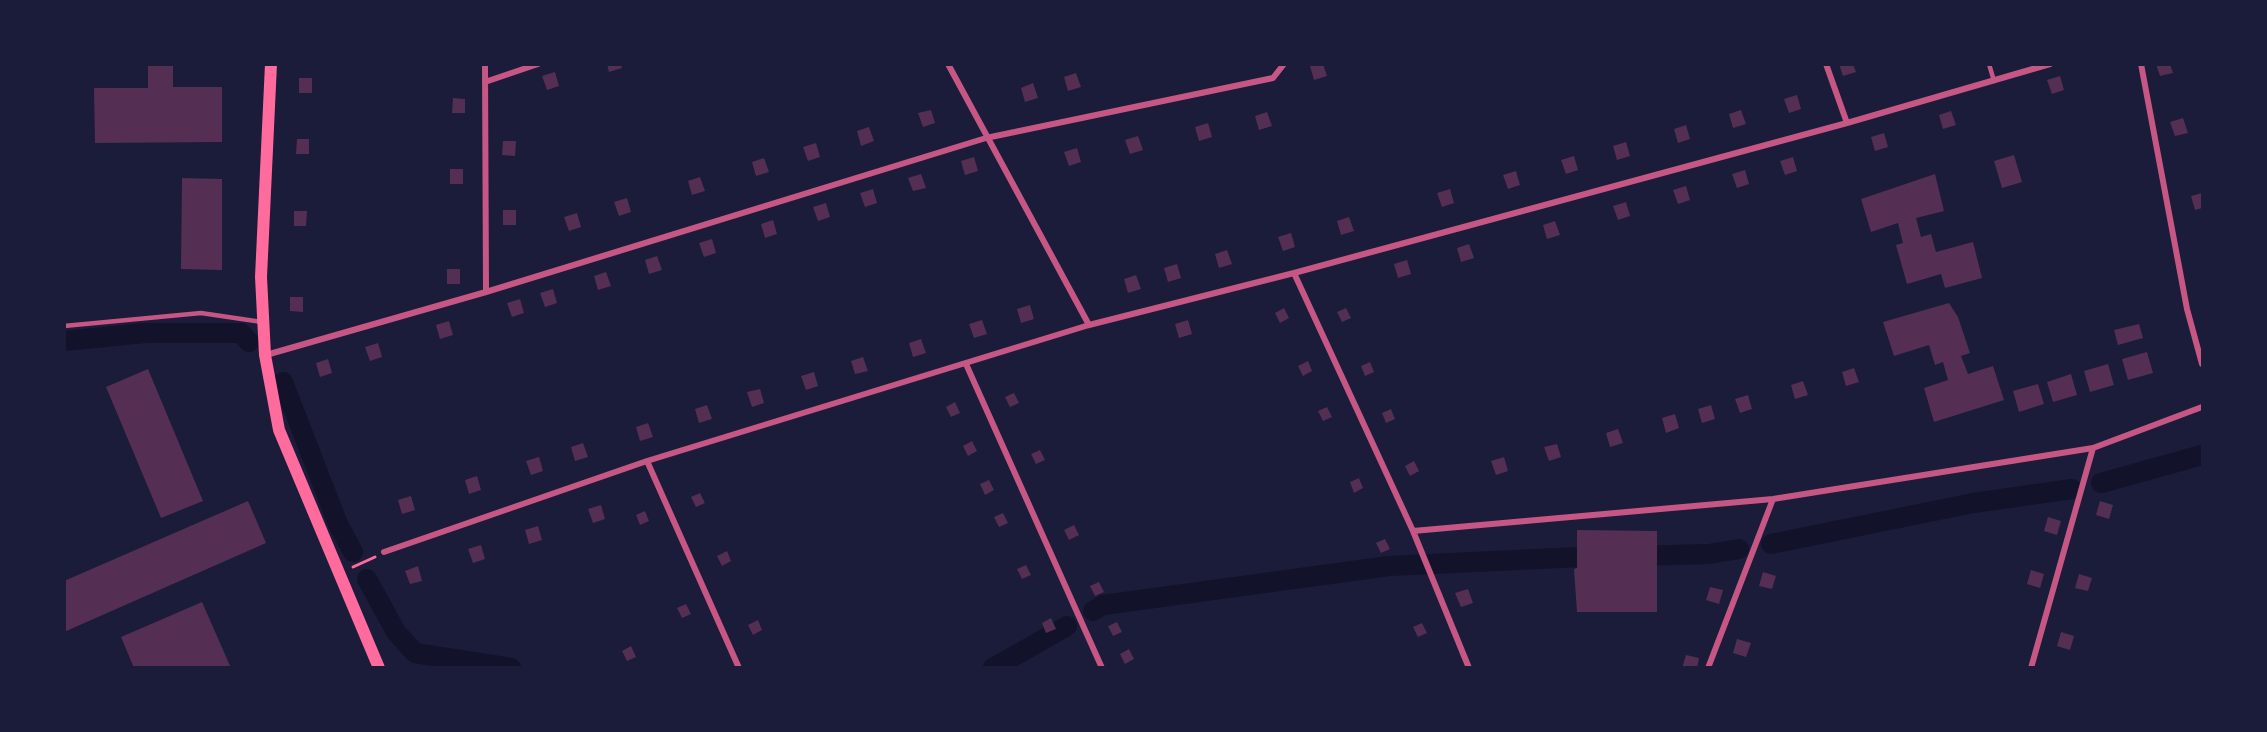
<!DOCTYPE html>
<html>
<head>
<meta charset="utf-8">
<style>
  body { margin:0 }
  #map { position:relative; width:2267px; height:732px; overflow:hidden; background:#1b1b3a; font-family:"Sofia Sans Condensed",sans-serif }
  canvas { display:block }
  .frame { position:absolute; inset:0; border:66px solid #1b1b3a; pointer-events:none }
</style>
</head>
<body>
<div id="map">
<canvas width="2267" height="732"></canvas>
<div class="frame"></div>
</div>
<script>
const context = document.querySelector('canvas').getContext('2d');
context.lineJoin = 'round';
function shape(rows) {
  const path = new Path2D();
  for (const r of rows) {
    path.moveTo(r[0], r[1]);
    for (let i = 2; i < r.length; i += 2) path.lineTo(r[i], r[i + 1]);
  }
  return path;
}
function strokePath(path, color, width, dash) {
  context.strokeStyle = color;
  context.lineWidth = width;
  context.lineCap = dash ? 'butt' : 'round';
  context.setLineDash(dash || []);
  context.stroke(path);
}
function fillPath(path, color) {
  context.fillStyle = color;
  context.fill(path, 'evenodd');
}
strokePath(shape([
  [64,341,145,333,241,333,249,342],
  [283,382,338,524,353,552],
  [2101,483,2202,455],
  [1771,544,1973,503,2072,489],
  [1631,556,1709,554,1739,549],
  [367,579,396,632,415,653,511,668],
  [1093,611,1103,605,1389,566,1601,556],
  [993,668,1067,626]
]), '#12122b', 20);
fillPath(shape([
  [148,64,173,64,173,87,222,87,222,142,95,143,94,88,148,88],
  [607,64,621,64,622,68,609,72],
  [1323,64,1327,76,1314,80,1310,66],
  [1839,64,1853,64,1856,72,1843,76],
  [2156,64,2170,64,2173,73,2160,76],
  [555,72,559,86,547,90,542,76],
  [1076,73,1081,87,1068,91,1064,77],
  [2060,76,2064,90,2052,94,2047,80],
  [299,78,312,78,312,93,299,93],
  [1033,83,1038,98,1025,102,1021,88],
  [1797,95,1801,109,1789,113,1784,99],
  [453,98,465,99,465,113,452,113],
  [931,110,935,123,923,127,918,113],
  [1741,110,1746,124,1733,128,1729,114],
  [1951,111,1956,125,1943,129,1939,115],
  [1267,112,1272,126,1259,130,1255,116],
  [2183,118,2188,133,2175,136,2170,122],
  [1208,123,1212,137,1199,141,1195,127],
  [1686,125,1690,139,1678,143,1674,129],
  [869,127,874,141,861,146,857,131],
  [1884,133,1888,147,1875,151,1871,137],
  [1138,136,1143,150,1130,154,1125,140],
  [297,139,309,139,309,154,296,154],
  [503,141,516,141,515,156,502,155],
  [1626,142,1630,156,1617,160,1613,146],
  [816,143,820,157,808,161,803,147],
  [1077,148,1081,162,1069,166,1064,152],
  [2014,155,2022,182,2002,188,1994,161],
  [1574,156,1578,170,1566,174,1561,160],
  [974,157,978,171,965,175,961,161],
  [1793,157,1797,171,1785,175,1780,161],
  [764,158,769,172,756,176,752,162],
  [450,169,463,169,463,184,450,184],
  [1745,170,1749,184,1737,188,1732,174],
  [1516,171,1520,185,1508,189,1503,175],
  [921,174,926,188,913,191,908,178],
  [1935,174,1944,211,1916,218,1921,237,1931,234,1936,252,1973,242,1982,278,1945,288,1941,274,1907,284,1896,245,1903,243,1898,223,1871,232,1861,199],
  [700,177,705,191,692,195,688,181],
  [182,178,222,179,222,270,181,269],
  [1686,186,1690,200,1678,204,1673,190],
  [873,189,877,203,865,207,860,193],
  [1450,189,1454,203,1442,207,1437,193],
  [2202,193,2202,208,2195,210,2191,196],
  [627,198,631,212,619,216,614,202],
  [1626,202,1630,216,1618,220,1613,206],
  [826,203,830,217,818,221,813,207],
  [503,210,516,210,516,225,503,225],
  [294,211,307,211,306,226,294,226],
  [577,213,581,227,569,231,564,217],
  [1349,217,1354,231,1341,235,1337,221],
  [773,220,777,234,765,238,761,224],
  [1555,221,1560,235,1547,239,1543,225],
  [1291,233,1295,247,1283,251,1278,237],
  [712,239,716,253,704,257,699,243],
  [1469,244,1474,258,1461,262,1457,248],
  [1227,250,1232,264,1219,268,1215,254],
  [657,256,662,270,649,274,645,260],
  [1407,260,1411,274,1398,278,1394,264],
  [1177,264,1181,278,1168,282,1164,268],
  [447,269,460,269,460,284,447,284],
  [606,272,611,286,598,290,594,276],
  [1136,275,1141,289,1128,293,1124,279],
  [553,289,557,303,545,307,540,293],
  [290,297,303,297,303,312,290,311],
  [520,299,524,313,512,317,507,303],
  [1949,303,1958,317,1970,353,1961,356,1968,374,1993,366,2004,400,1934,422,1924,388,1948,380,1943,362,1935,365,1929,345,1894,356,1883,322],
  [1030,305,1034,319,1021,323,1017,309],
  [1284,308,1289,318,1280,323,1275,313],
  [1346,308,1351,318,1342,322,1337,312],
  [982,320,987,334,974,338,969,324],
  [1188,320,1192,334,1179,338,1175,324],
  [449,321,453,335,440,339,436,325],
  [2139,324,2143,338,2118,345,2114,330],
  [921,339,926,353,913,357,909,343],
  [378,343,382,357,370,361,365,347],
  [2147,352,2153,373,2128,380,2122,359],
  [863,357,868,371,855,374,851,361],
  [328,359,332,373,320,377,316,363],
  [1308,361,1312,371,1303,376,1298,366],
  [1370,362,1374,372,1365,376,1361,366],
  [2108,364,2114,385,2090,392,2084,371],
  [1854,368,1859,382,1846,386,1842,372],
  [148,369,203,501,161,518,106,387],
  [814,372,818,386,806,390,801,376],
  [2071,374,2077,395,2053,402,2047,382],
  [1803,381,1808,395,1795,399,1791,385],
  [2038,384,2044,404,2019,412,2013,391],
  [760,389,764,403,752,407,747,392],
  [1014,393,1019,403,1010,407,1005,397],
  [1748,395,1752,409,1740,413,1735,399],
  [955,402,960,413,951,417,946,407],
  [707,405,712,419,699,423,695,409],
  [1711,405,1715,419,1702,423,1698,409],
  [1327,407,1332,417,1323,421,1318,411],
  [1391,409,1395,419,1386,423,1382,413],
  [1675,414,1679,428,1666,433,1662,418],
  [648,423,653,437,640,441,636,427],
  [1618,429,1623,443,1610,447,1606,433],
  [972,441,977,451,968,456,963,446],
  [583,443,588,457,575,461,571,447],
  [1557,444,1561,457,1549,461,1544,447],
  [1040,450,1045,460,1036,464,1031,454],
  [539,457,543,471,531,475,526,461],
  [1504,457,1508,471,1496,475,1491,461],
  [1414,461,1419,471,1410,476,1405,466],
  [477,476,481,490,469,494,465,480],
  [1359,478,1363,488,1354,493,1350,482],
  [989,480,994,490,985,495,980,484],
  [700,493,705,503,696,507,691,497],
  [411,496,415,510,402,514,398,500],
  [248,501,266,543,64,632,64,581],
  [2100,501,2113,505,2109,519,2096,515],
  [601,505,605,519,593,523,588,509],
  [645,511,649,521,640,525,636,515],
  [1003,513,1008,523,999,527,994,517],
  [2048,517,2061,521,2057,535,2044,531],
  [1074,525,1079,535,1069,540,1064,530],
  [538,526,542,540,529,544,525,530],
  [1577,530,1657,531,1657,612,1577,612,1574,569,1577,568],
  [1385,539,1390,549,1381,553,1376,543],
  [481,545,485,559,473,563,468,549],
  [727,551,731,561,722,566,717,556],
  [1026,565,1031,575,1022,579,1017,569],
  [418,566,422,581,410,584,405,571],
  [2031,570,2044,574,2040,588,2027,584],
  [1763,572,1776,576,1772,589,1759,586],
  [2079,574,2092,578,2088,591,2075,588],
  [1099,582,1104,592,1095,596,1090,586],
  [1710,587,1723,590,1719,604,1706,600],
  [1468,589,1473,603,1461,607,1455,593],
  [202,602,231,668,134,668,121,637],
  [686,604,691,614,682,618,677,608],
  [1051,618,1056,629,1046,633,1042,623],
  [758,620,762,630,753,635,748,625],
  [1117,622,1122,632,1113,636,1108,626],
  [1422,623,1427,633,1418,637,1413,627],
  [2061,632,2074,636,2070,650,2057,646],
  [1737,639,1751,643,1746,657,1733,653],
  [631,646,636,657,627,661,622,651],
  [1129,649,1134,659,1125,664,1120,654],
  [1686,655,1699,658,1697,668,1682,668]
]), '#542f53');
strokePath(shape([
  [353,567,375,557]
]), '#ff6b9d', 3);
strokePath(shape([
  [1989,64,1994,81],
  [64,326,201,313,262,322]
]), '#c65784', 4.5);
strokePath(shape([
  [485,64,486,292],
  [948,64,1089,325],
  [1826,64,1847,123],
  [2141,64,2187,309,2202,364],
  [485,82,538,64],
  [1294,273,1413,531,1469,668],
  [266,355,486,292,986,138,1273,78,1284,64],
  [966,364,1102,668],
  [647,461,739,668],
  [1413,531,1773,499,2093,448,2202,407],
  [384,552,647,461,1089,325,1294,273,1847,123,2050,64],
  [1708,668,1773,499],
  [2031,668,2093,448]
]), '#c65784', 6);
strokePath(shape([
  [271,64,261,277,265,355,279,430,379,668]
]), '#ff6b9d', 12);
</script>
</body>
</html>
